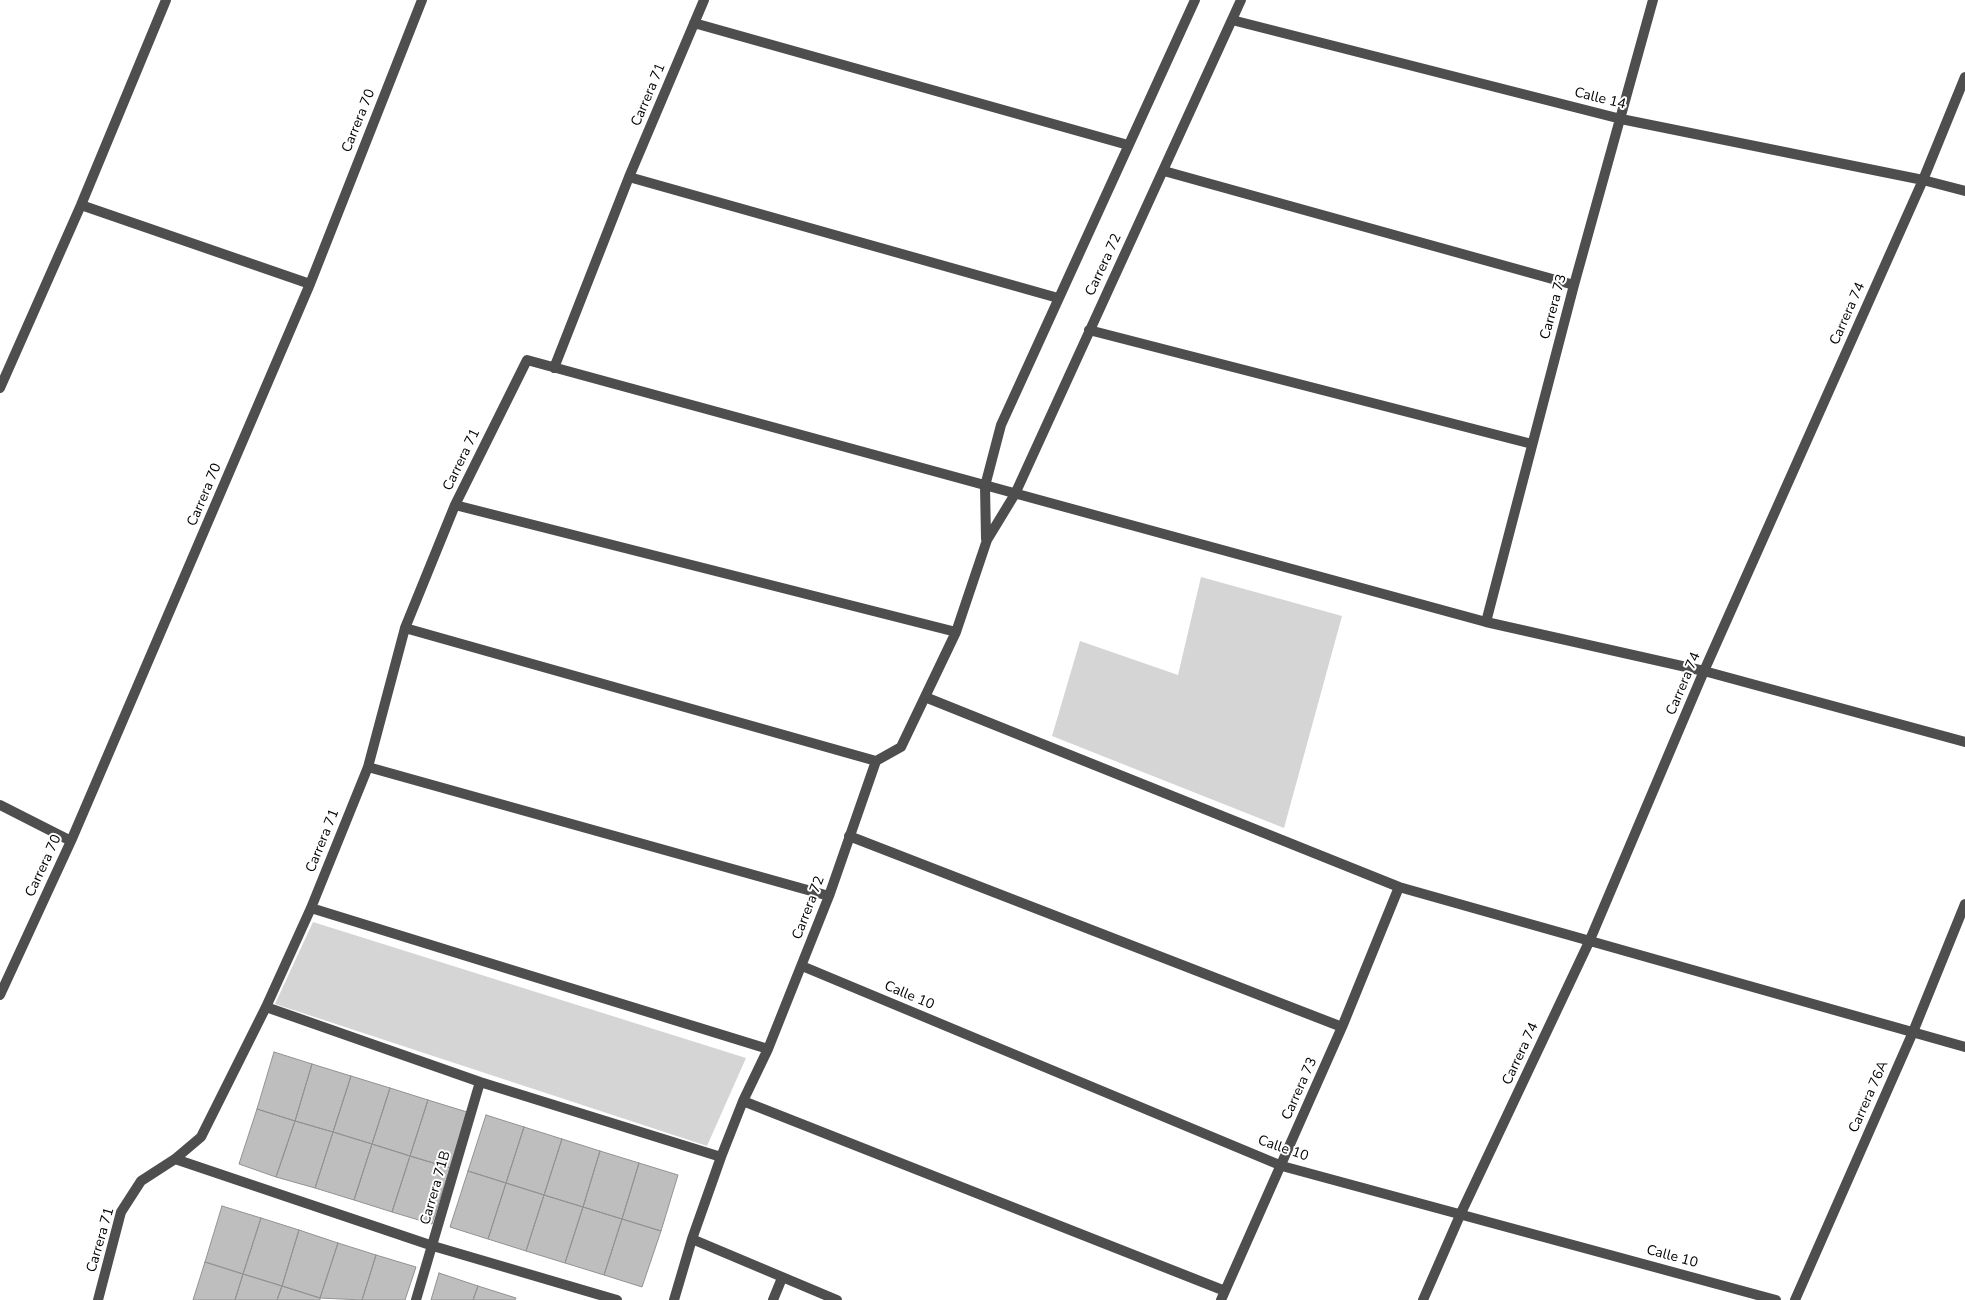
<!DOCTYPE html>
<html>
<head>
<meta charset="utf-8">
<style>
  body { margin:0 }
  canvas { display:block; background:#fff }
</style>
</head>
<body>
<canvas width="1965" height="1300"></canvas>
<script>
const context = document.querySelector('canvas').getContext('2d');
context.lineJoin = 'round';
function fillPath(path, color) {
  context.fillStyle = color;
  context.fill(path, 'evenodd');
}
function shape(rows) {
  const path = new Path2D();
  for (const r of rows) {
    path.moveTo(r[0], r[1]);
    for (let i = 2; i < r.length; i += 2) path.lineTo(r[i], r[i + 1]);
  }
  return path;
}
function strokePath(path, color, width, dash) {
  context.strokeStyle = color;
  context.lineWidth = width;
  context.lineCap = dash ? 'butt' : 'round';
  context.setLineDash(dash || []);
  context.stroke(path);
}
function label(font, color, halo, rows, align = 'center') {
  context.font = font + ' "Nunito Sans",sans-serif';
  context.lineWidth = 4;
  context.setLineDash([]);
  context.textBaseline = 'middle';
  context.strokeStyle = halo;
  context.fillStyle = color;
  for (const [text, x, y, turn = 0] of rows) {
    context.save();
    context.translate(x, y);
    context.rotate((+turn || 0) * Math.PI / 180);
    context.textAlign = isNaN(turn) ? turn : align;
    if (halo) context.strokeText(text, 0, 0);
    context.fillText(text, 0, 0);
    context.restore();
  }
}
fillPath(shape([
  [1201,577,1342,616,1284,828,1052,736,1080,641,1178,675],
  [313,922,746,1058,707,1146,275,1004]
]), '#d5d5d5');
const building = shape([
  [274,1052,312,1064,295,1121,257,1109,274,1052],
  [312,1064,351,1076,333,1132,295,1121,312,1064],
  [351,1076,390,1088,372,1144,333,1132,351,1076],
  [390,1088,428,1100,410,1156,372,1144,390,1088],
  [428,1100,467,1112,450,1168,410,1156,428,1100],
  [257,1109,295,1121,276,1177,239,1164,257,1109],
  [486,1115,524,1127,506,1183,468,1171,486,1115],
  [295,1121,333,1132,315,1188,276,1177,295,1121],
  [524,1127,562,1139,544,1195,506,1183,524,1127],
  [333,1132,372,1144,354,1200,315,1188,333,1132],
  [562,1139,600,1151,583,1207,544,1195,562,1139],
  [372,1144,410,1156,392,1212,354,1200,372,1144],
  [600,1151,639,1163,622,1219,583,1207,600,1151],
  [410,1156,450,1168,432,1224,392,1212,410,1156],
  [639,1163,678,1175,661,1231,622,1219,639,1163],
  [468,1171,506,1183,488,1239,450,1227,468,1171],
  [506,1183,544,1195,526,1251,488,1239,506,1183],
  [544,1195,583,1207,565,1263,526,1251,544,1195],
  [222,1206,261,1218,243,1274,205,1262,222,1206],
  [583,1207,622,1219,604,1275,565,1263,583,1207],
  [261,1218,299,1230,282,1286,243,1274,261,1218],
  [622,1219,661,1231,642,1287,604,1275,622,1219],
  [299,1230,338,1243,320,1298,282,1286,299,1230],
  [338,1243,376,1255,362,1300,320,1298,338,1243],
  [376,1255,416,1267,405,1300,362,1300,376,1255],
  [205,1262,243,1274,235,1300,193,1300,205,1262],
  [439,1273,478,1286,473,1300,431,1300,439,1273],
  [243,1274,282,1286,277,1300,235,1300,243,1274],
  [282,1286,320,1298,320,1300,277,1300,282,1286],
  [478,1286,516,1298,515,1300,473,1300,478,1286]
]);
fillPath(building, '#bebebe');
strokePath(building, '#929292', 1);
strokePath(shape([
  [1232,20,1621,119,1923,180,1965,191],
  [694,23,1128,145],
  [1164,171,1574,285],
  [629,177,1058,298],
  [81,205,310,284],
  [1089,330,1532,444],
  [554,368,629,177,704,0],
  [0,388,81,205,166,0],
  [455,505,956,632],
  [986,539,985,486,1001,425,1195,0],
  [1486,622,1574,285,1653,0],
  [405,628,876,761],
  [925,697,1399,887,1965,1047],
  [368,767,829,896],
  [0,805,71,841],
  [849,836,1342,1027],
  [311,908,768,1049],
  [802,966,1282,1166,1776,1300],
  [0,995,71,841,310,284,422,0],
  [266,1007,480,1082,721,1157],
  [743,1101,1225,1291],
  [175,1159,433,1246,617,1300],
  [692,1239,837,1300],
  [98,1300,121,1212,141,1181,175,1159,201,1137,266,1007,311,908,368,767,405,628,455,505,527,360,1486,622,1704,671,1965,742],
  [416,1300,480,1082],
  [674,1300,692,1239,721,1157,743,1101,768,1049,829,896,876,761,901,747,956,632,987,540,1015,494,1241,0],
  [773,1300,782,1278],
  [1221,1300,1342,1027,1399,887],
  [1423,1300,1461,1213,1589,942,1704,671,1923,180,1965,77],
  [1795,1300,1913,1032,1965,904]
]), '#4e4e4e', 10);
label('14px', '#000', '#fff', [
  ["Carrera 71",649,95,-67],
  ["Calle 14",1600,99,14],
  ["Carrera 70",359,121,-68],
  ["Carrera 72",1104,265,-65],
  ["Carrera 73",1554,307,-75],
  ["Carrera 74",1848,314,-66],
  ["Carrera 71",462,460,-64],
  ["Carrera 70",205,495,-67],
  ["Carrera 74",1684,684,-67],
  ["Carrera 71",323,841,-68],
  ["Carrera 70",44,866,-65],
  ["Carrera 72",809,908,-69],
  ["Calle 10",909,996,23],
  ["Carrera 74",1521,1054,-65],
  ["Carrera 73",1300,1089,-66],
  ["Carrera 76A",1869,1097,-66],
  ["Calle 10",1283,1149,19],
  ["Carrera 71B",436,1188,-74],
  ["Carrera 71",101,1240,-74],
  ["Calle 10",1672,1257,15]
]);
</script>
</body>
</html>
